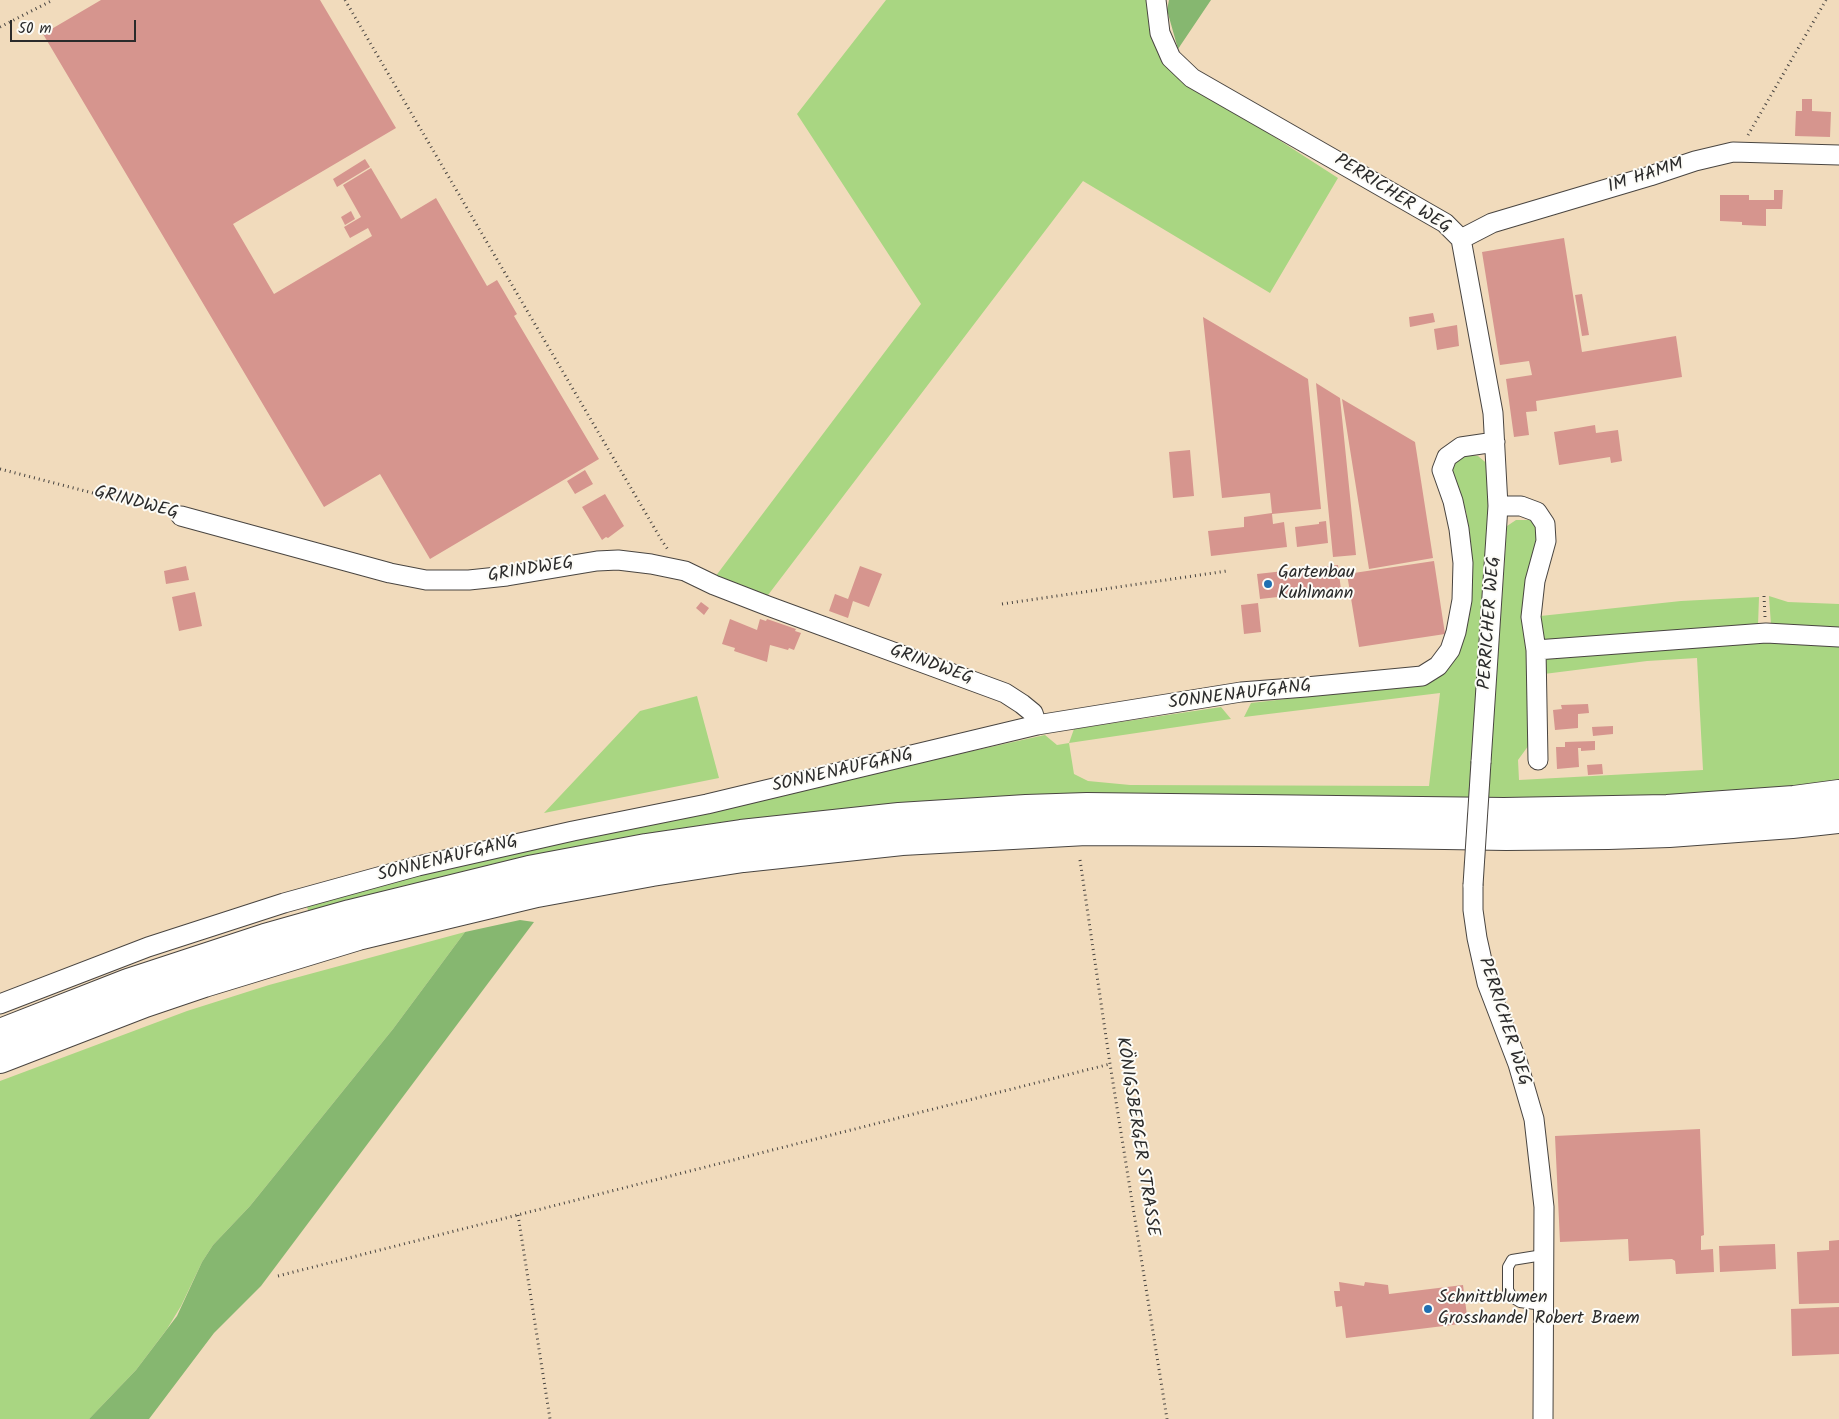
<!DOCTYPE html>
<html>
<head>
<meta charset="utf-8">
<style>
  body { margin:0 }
  #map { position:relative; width:1839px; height:1419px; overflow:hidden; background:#f1dbbc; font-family:Kalam,sans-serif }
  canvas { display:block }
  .scale { position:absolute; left:10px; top:20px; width:126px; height:22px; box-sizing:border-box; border:2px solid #2b2b2b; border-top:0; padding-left:6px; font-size:15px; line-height:18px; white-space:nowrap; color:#2b2b2b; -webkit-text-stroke:4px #fdfcf7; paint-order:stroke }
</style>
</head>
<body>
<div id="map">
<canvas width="1839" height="1419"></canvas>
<div class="scale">50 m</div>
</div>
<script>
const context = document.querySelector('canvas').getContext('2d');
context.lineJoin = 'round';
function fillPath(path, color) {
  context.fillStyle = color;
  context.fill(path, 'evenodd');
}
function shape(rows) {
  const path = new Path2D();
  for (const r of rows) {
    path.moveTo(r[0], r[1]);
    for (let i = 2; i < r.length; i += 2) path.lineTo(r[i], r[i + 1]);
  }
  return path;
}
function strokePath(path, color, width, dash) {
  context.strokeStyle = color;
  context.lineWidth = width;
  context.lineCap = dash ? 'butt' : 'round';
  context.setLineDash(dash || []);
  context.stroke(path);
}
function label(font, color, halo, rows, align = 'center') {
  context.font = font + ' Kalam,sans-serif';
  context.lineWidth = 4;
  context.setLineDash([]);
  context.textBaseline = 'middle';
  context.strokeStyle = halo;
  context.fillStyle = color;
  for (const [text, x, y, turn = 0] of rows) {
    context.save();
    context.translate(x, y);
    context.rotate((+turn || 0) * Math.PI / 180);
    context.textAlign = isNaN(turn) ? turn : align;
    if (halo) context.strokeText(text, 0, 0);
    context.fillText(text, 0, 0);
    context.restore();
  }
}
fillPath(shape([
  [886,0,1148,0,1189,82,1338,178,1270,293,1083,181,765,599,715,577,921,304,797,114],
  [1470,455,1478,456,1490,466,1491,479,1469,800,1106,795,925,801,839,810,309,913,306,904,365,888,517,852,588,838,768,799,863,775,1045,735,1057,745,1069,743,1074,729,1221,707,1231,719,1069,743,1074,774,1088,781,1130,785,1429,786,1440,693,1244,717,1251,703,1329,694,1445,672,1452,664,1462,639,1472,570,1470,537,1466,511,1451,474,1452,465,1456,461,1464,456],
  [1516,520,1531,520,1537,526,1534,738,1518,760,1519,780,1703,770,1697,658,1647,661,1544,674,1545,659,1547,656,1740,641,1839,644,1839,783,1651,798,1488,800,1507,526],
  [1769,596,1788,602,1839,604,1839,632,1771,625],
  [1759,597,1758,626,1535,645,1531,617,1681,601],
  [697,696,719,778,544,813,640,711],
  [465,932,393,1029,250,1206,213,1245,202,1262,181,1306,167,1329,136,1370,89,1419,0,1419,0,1081,187,1011,269,985]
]), '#a9d682');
fillPath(shape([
  [1169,0,1211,0,1178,49,1167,10],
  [520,920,534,922,261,1286,214,1333,149,1419,89,1419,136,1370,177,1316,202,1262,213,1245,250,1206,393,1029,465,932]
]), '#86b770');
fillPath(shape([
  [101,0,320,0,396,128,233,224,274,294,372,236,368,228,350,238,344,227,361,217,343,185,371,168,401,219,436,198,487,286,497,280,517,314,514,316,599,459,430,559,380,474,324,507,43,34],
  [1802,99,1812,99,1812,111,1831,112,1830,137,1795,136,1796,111,1802,111],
  [365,159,370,167,337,187,333,179],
  [1774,190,1783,190,1782,209,1766,209,1766,226,1742,225,1742,222,1720,221,1720,195,1749,195,1749,200,1774,200],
  [351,211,355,219,345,225,341,217],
  [1564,238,1582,352,1676,336,1682,377,1536,401,1537,411,1526,412,1529,435,1514,437,1506,379,1532,375,1529,361,1500,365,1482,252],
  [1582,294,1589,335,1582,336,1575,295],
  [1433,313,1435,322,1410,327,1409,317],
  [1203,317,1308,379,1321,509,1272,514,1273,524,1284,522,1287,547,1211,556,1208,531,1244,527,1244,517,1272,513,1270,493,1222,498],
  [1457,325,1459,346,1437,350,1434,329],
  [1316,383,1340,398,1356,555,1333,557],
  [1342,399,1415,442,1433,558,1369,569],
  [1595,425,1596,433,1618,430,1622,461,1611,463,1610,457,1559,465,1554,432],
  [1190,450,1194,496,1173,498,1169,452],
  [585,470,593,484,575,494,567,481],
  [605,494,624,526,608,538,606,537,602,540,582,507],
  [1326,521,1328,543,1297,547,1295,527,1319,524,1319,522],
  [1434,561,1445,634,1359,647,1347,574],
  [1338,565,1341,590,1260,599,1257,574],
  [186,566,189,580,166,584,164,571],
  [860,566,882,574,869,607,853,601,848,618,829,611,835,594,848,599],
  [195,592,202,626,179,631,172,597],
  [701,602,709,608,704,615,696,608],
  [1258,603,1261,632,1244,634,1241,605],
  [730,619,757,630,760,619,766,621,767,619,796,629,795,631,801,633,794,650,789,648,788,650,770,645,767,662,734,651,735,648,722,644],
  [1588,704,1589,713,1578,714,1578,728,1555,730,1553,710,1562,709,1561,705],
  [1613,726,1613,734,1593,736,1592,727],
  [1595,741,1595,750,1581,751,1581,748,1578,748,1579,767,1557,769,1556,747,1565,747,1565,742],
  [1602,764,1603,774,1588,775,1587,765],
  [1700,1129,1704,1235,1701,1236,1701,1250,1713,1249,1714,1272,1676,1274,1675,1261,1672,1259,1629,1261,1628,1239,1560,1242,1555,1136],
  [1839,1240,1839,1303,1799,1304,1797,1252,1829,1250,1829,1241],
  [1775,1244,1776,1269,1720,1272,1719,1246],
  [1339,1282,1364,1286,1365,1282,1388,1285,1389,1294,1463,1285,1468,1323,1346,1338,1342,1306,1336,1307,1334,1291,1340,1291],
  [1839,1307,1839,1354,1792,1356,1791,1309]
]), '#d6958e');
const service = shape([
  [1543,1305,1520,1302,1512,1297,1508,1290,1508,1267,1512,1260,1543,1255]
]);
const minor = shape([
  [1156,0,1160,33,1171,58,1192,78,1445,223,1461,239,1493,413,1498,506,1521,506,1537,512,1545,524,1546,541,1535,581,1531,617,1536,650,1538,760],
  [1461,239,1492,223,1650,176,1695,161,1733,152,1839,155],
  [181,516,390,573,426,580,469,580,507,576,597,561,618,560,651,564,685,571,714,585,768,606,1005,693,1022,704,1033,713,1037,725],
  [1536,650,1766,633,1839,637],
  [1481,762,1498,506],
  [1473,885,1473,910,1477,938,1487,983,1518,1064,1534,1119,1544,1207,1543,1419],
  [0,1004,148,947,284,903,418,866,573,831,707,804,1037,725,1241,692,1306,687,1422,676,1438,666,1450,650,1456,632,1462,600,1463,563,1459,529,1453,501,1442,470,1447,457,1461,447,1495,442]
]);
const primary = shape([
  [0,1033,128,983,265,938,350,914,529,870,646,848,741,834,899,817,1026,809,1087,807,1504,812,1667,809,1794,800,1839,794],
  [0,1059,145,1003,204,983,358,936,537,893,652,872,743,858,902,841,1086,831,1261,832,1506,836,1608,835,1669,833,1792,824,1839,819]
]);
strokePath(service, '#494541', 12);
strokePath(minor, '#494541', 21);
strokePath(primary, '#494541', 30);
strokePath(shape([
  [345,0,662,541,669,551],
  [0,27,53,0],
  [1748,135,1826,0],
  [0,469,166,512],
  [1764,596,1765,617],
  [1002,604,1227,571],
  [1080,860,1110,1064,1167,1419],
  [518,1215,550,1419],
  [278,1276,1110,1064]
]), '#494541', 3, [1, 4]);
strokePath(service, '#fff', 10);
strokePath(minor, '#fff', 19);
strokePath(primary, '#fff', 28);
const minorBridge = shape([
  [1473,885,1481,762]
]);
strokePath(minorBridge, '#494541', 21, []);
strokePath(minorBridge, '#fff', 19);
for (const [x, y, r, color] of [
  [1268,584,5,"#1f6fb2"],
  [1428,1309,5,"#1f6fb2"]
]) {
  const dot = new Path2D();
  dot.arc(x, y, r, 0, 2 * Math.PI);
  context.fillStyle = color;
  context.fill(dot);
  strokePath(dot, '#fdfcf7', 2);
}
label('18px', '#2b2b2b', '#fdfcf7', [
  ["IM HAMM",1646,177,-18],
  ["PERRICHER WEG",1392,195,32],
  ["GRINDWEG",136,504,15],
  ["GRINDWEG",531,571,-9],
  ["PERRICHER WEG",1491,623,-86],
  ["GRINDWEG",931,666,20],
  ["SONNENAUFGANG",1240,696,-7],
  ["SONNENAUFGANG",843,772,-13],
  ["SONNENAUFGANG",448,860,-14],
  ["PERRICHER WEG",1503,1022,72],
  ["KÖNIGSBERGER STRASSE",1136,1137,81]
]);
label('18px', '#2b2b2b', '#fdfcf7', [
  ["Gartenbau",1278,574],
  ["Kuhlmann",1278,595],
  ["Schnittblumen",1438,1299],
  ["Grosshandel Robert Braem",1438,1320]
], 'left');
</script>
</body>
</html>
